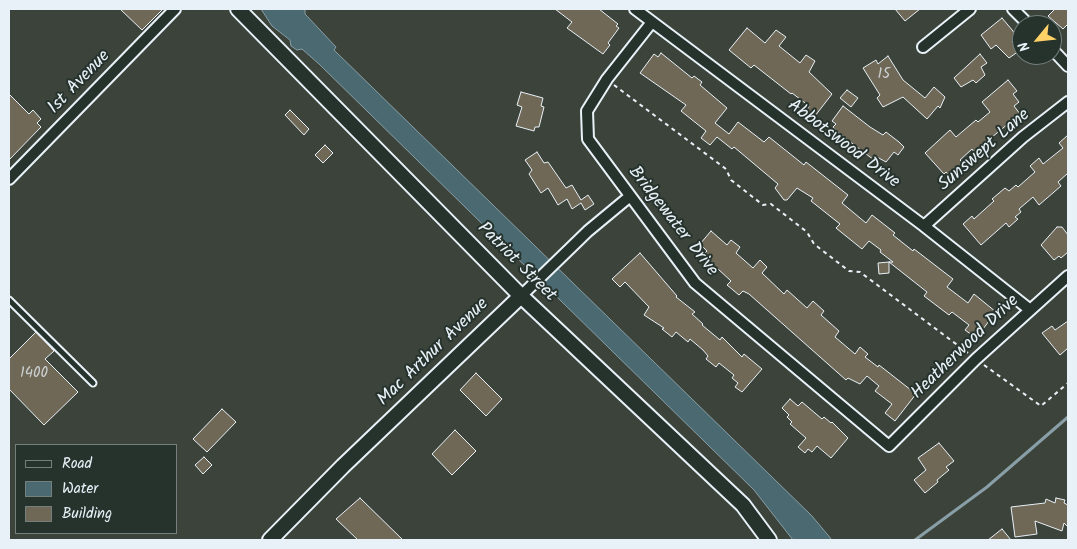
<!DOCTYPE html>
<html>
<head>
<meta charset="utf-8">
<style>
  body { margin:0 }
  #map { position:relative; width:1077px; height:549px; overflow:hidden; background:#3c433a; font-family:Kalam,sans-serif }
  canvas { display:block }
  .frame { position:absolute; inset:0; border:10px solid #e8f1f8; pointer-events:none }
  .legend { position:absolute; left:15px; top:444px; width:162px; height:90px; box-sizing:border-box; background:#26332d; border:1px solid #747f7e; margin:0; padding:6px 9px; list-style:none; font-size:15px; color:#e8f1f8 }
  .legend li { display:flex; align-items:center; gap:10px; height:25px }
  .legend b { width:25px; border:1px solid #747f7e }
  .north { position:absolute; left:1012px; top:15px; width:50px; height:50px; box-sizing:border-box; background:#26332d; border:1px solid #747f7e; border-radius:50%; rotate:242deg; font-size:14px; font-weight:700; line-height:20px; text-align:center; color:#e8f1f8 }
  .north::after { content:''; display:block; margin:auto; width:18px; height:22px; background:#ffd166; clip-path:polygon(50% 0,100% 100%,50% 72%,0 100%) }
</style>
</head>
<body>
<div id="map">
<canvas width="1077" height="549"></canvas>
<div class="frame"></div>
<ul class="legend">
<li><b style="height:6px;background:#26332d"></b>Road</li>
<li><b style="height:14px;background:#4a6971"></b>Water</li>
<li><b style="height:14px;background:#6f6857"></b>Building</li>
</ul>
<div class="north">N</div>
</div>
<script>
const context = document.querySelector('canvas').getContext('2d');
context.lineJoin = 'round';
function fillPath(path, color) {
  context.fillStyle = color;
  context.fill(path, 'evenodd');
}
function shape(rows) {
  const path = new Path2D();
  for (const r of rows) {
    path.moveTo(r[0], r[1]);
    for (let i = 2; i < r.length; i += 2) path.lineTo(r[i], r[i + 1]);
  }
  return path;
}
function strokePath(path, color, width, dash) {
  context.strokeStyle = color;
  context.lineWidth = width;
  context.lineCap = dash ? 'butt' : 'round';
  context.setLineDash(dash || []);
  context.stroke(path);
}
function label(font, color, halo, rows, align = 'center') {
  context.font = font + ' Kalam,sans-serif';
  context.lineWidth = 4;
  context.setLineDash([]);
  context.textBaseline = 'middle';
  context.strokeStyle = halo;
  context.fillStyle = color;
  for (const [text, x, y, turn = 0] of rows) {
    context.save();
    context.translate(x, y);
    context.rotate((+turn || 0) * Math.PI / 180);
    context.textAlign = isNaN(turn) ? turn : align;
    if (halo) context.strokeText(text, 0, 0);
    context.fillText(text, 0, 0);
    context.restore();
  }
}
const water = shape([
  [261,9,305,9,305,14,336,47,334,50,812,516,832,540,793,540,754,490,319,64,302,49,297,50,291,46,290,40,272,26,261,9]
]);
fillPath(water, '#4a6971');
strokePath(water, '#899fa7', 1);
strokePath(shape([
  [915,540,987,487,1068,417]
]), '#899fa7', 3);
const building = shape([
  [120,9,163,9,142,30,120,9],
  [555,9,599,9,618,24,616,26,619,28,608,43,610,45,603,54,567,28,572,22,555,9],
  [895,9,920,9,905,21,895,9],
  [1055,9,1068,9,1068,24,1063,29,1048,16,1055,9],
  [1002,18,1013,31,1016,38,1012,41,1019,51,1009,58,996,45,991,49,981,35,1002,18],
  [747,28,765,43,776,30,786,37,779,46,800,63,806,55,815,61,809,72,832,94,815,116,807,110,809,106,792,93,791,94,754,65,751,68,729,50,747,28],
  [661,53,692,78,694,76,702,82,700,85,727,108,715,123,729,134,738,122,764,142,769,137,804,165,806,162,848,195,842,203,866,223,872,215,895,233,893,235,913,251,914,249,953,279,947,287,968,303,974,294,996,312,976,338,965,330,969,325,952,312,949,315,924,296,927,292,889,262,893,262,880,252,881,250,869,241,862,249,836,228,840,224,811,201,813,198,797,188,787,200,784,200,775,188,778,184,734,147,732,149,717,137,710,145,701,138,706,131,681,111,686,105,640,73,654,54,658,57,661,53],
  [980,54,987,63,981,67,985,75,976,83,973,80,961,87,954,78,980,54],
  [888,56,903,80,925,98,934,87,945,97,940,108,938,106,927,119,903,97,883,107,877,98,880,95,863,68,876,60,878,64,888,56],
  [1008,80,1017,91,1013,94,1019,102,1014,106,1020,114,974,152,972,149,960,160,964,164,950,176,946,172,944,174,925,153,950,130,956,137,976,120,978,122,990,112,982,102,1008,80],
  [847,90,858,98,851,107,840,98,847,90],
  [521,92,543,98,541,106,544,107,539,127,535,127,534,131,516,126,522,107,517,105,521,92],
  [9,94,29,114,33,110,41,119,37,123,41,127,9,160,9,94],
  [843,106,870,127,883,135,886,132,899,142,904,147,898,155,894,152,886,162,877,157,874,160,836,131,833,127,836,124,832,121,843,106],
  [290,110,309,129,304,135,285,115,290,110],
  [1068,135,1068,173,1058,182,1061,186,1039,205,1033,197,1019,209,1021,212,1015,217,1018,219,1009,227,1006,223,981,245,963,224,972,216,974,219,994,201,992,199,1005,188,1009,191,1016,185,1018,187,1035,172,1030,166,1039,158,1043,164,1063,148,1059,143,1068,135],
  [325,145,333,153,323,163,315,155,325,145],
  [537,152,544,163,548,162,566,188,572,185,581,200,588,195,594,204,585,210,581,203,572,209,567,199,558,205,548,188,541,193,529,174,532,170,525,160,537,152],
  [1057,227,1062,227,1068,235,1068,252,1061,258,1059,256,1054,260,1041,245,1057,227],
  [711,231,727,245,731,240,740,247,736,253,753,268,760,260,767,267,762,273,784,294,787,290,807,308,813,301,824,311,821,315,839,331,835,337,855,354,860,347,868,354,865,357,878,367,879,365,916,394,895,421,885,413,892,404,875,391,879,386,867,376,860,384,848,378,846,380,749,294,743,291,739,295,727,285,731,281,718,269,716,271,702,256,707,251,700,244,711,231],
  [640,253,677,296,676,297,695,312,692,314,703,324,702,325,720,340,722,337,742,357,744,354,762,369,742,392,735,387,738,383,732,378,734,375,719,363,716,367,706,359,708,356,703,350,690,339,688,342,676,332,672,337,662,329,664,328,644,315,649,307,625,282,620,287,612,279,640,253],
  [889,262,889,273,879,274,878,263,889,262],
  [1068,321,1068,348,1060,355,1042,333,1052,326,1055,330,1068,321],
  [36,332,54,351,45,359,78,392,44,425,9,389,9,359,36,332],
  [476,373,502,399,486,416,460,390,476,373],
  [790,399,798,406,802,402,822,419,824,417,831,423,832,422,848,438,831,458,817,446,812,452,808,449,805,453,798,447,806,438,790,424,792,422,787,417,789,415,782,408,790,399],
  [222,409,236,422,207,452,193,439,222,409],
  [455,430,476,451,452,475,432,454,455,430],
  [939,443,954,461,946,467,949,470,937,480,938,482,925,493,914,480,926,470,918,458,939,443],
  [204,457,212,465,203,474,195,465,204,457],
  [360,498,403,540,358,540,336,519,360,498],
  [1056,498,1065,500,1064,503,1068,505,1068,527,1064,523,1062,531,1035,521,1037,534,1015,537,1011,507,1045,503,1046,499,1055,503,1056,498],
  [1002,529,1011,540,988,540,1002,529]
]);
fillPath(building, '#6f6857');
strokePath(building, '#e8f1f8', 1);
const lane = shape([
  [9,300,93,383]
]);
const street = shape([
  [635,9,924,226,1029,309],
  [1013,9,1029,25],
  [652,22,607,79,587,111,588,139,695,283,889,446,976,359,1068,276],
  [923,47,970,9],
  [1052,49,1068,66],
  [9,179,175,9],
  [924,226,1023,137,1068,102],
  [521,296,588,231,629,197]
]);
const secondary = shape([
  [238,9,521,296,743,505,769,540],
  [270,540,343,466,521,296]
]);
strokePath(lane, '#e8f1f8', 9);
strokePath(street, '#e8f1f8', 14);
strokePath(secondary, '#e8f1f8', 18);
strokePath(shape([
  [614,85,726,169,731,180,763,205,771,204,807,232,814,244,849,271,860,272,968,353],
  [984,365,1041,406,1068,383]
]), '#e8f1f8', 2, [4, 4]);
strokePath(lane, '#26332d', 5);
strokePath(street, '#26332d', 10);
strokePath(secondary, '#26332d', 14);
label('15px', '#cacfd0', null, [
  ["15",884,75],
  ["1400",34,374]
]);
label('18px', '#e8f1f8', '#26332d', [
  ["1st Avenue",80,83,-46],
  ["Abbotswood Drive",843,145,37],
  ["Sunswept Lane",985,151,-41],
  ["Bridgewater Drive",672,222,52],
  ["Patriot Street",516,263,45],
  ["Heatherwood Drive",966,348,-44],
  ["Mac Arthur Avenue",434,353,-44]
]);
</script>
</body>
</html>
